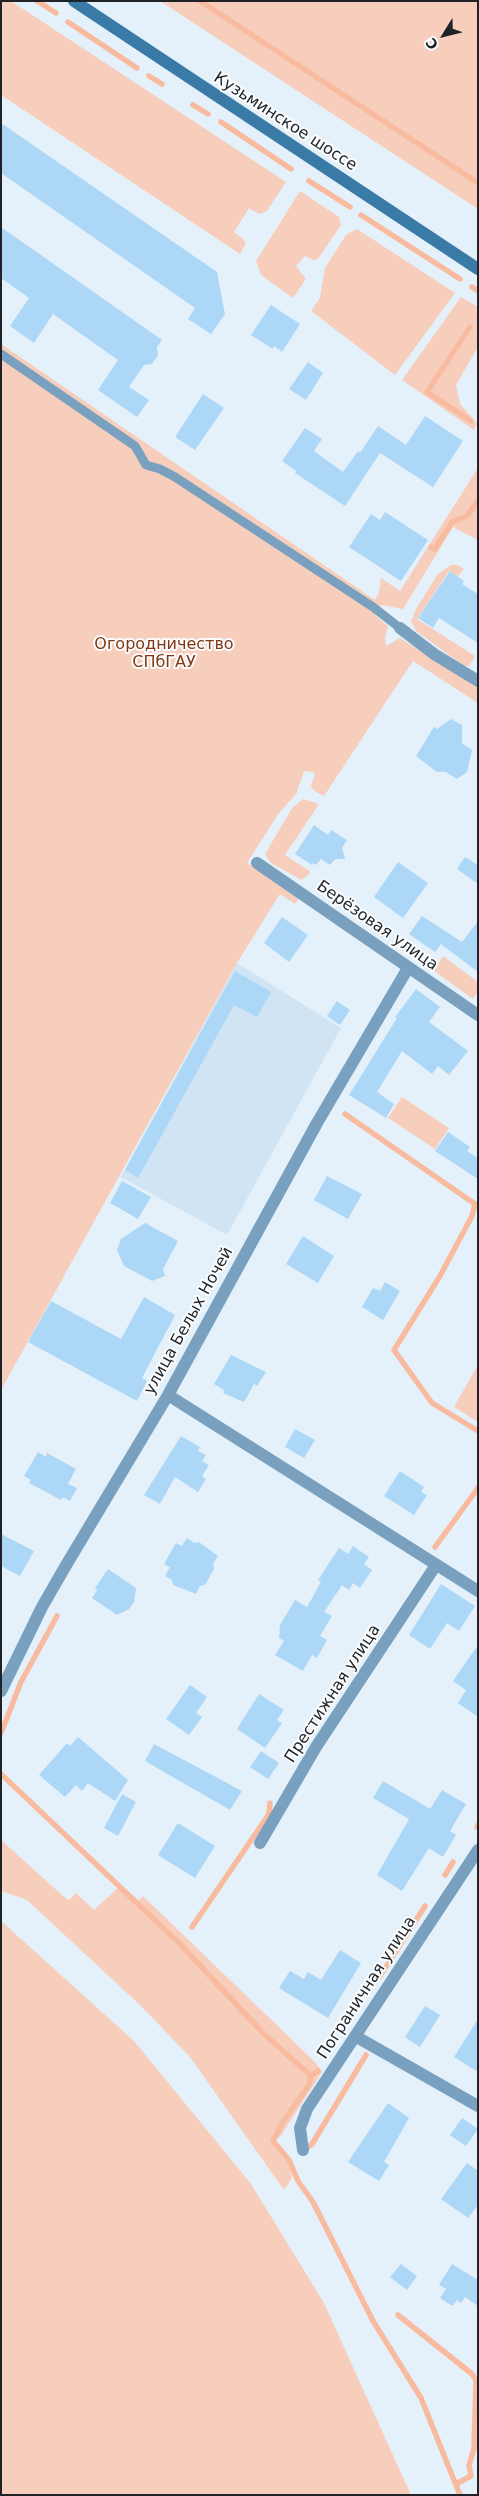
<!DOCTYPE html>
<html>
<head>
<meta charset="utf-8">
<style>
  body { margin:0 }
  #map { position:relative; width:479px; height:2496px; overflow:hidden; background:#e4f1fb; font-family:"DejaVu Sans",sans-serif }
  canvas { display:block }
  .frame { position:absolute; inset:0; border:2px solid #1f2327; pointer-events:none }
  .north { position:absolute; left:419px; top:10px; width:50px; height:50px; -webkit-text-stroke:4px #fafcfe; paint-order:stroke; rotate:234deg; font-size:14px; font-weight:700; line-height:20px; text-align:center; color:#1f2327 }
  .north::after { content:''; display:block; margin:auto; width:18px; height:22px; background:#1f2327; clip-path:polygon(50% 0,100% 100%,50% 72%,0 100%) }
</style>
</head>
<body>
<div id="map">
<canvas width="479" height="2496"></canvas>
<div class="frame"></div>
<div class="north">С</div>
</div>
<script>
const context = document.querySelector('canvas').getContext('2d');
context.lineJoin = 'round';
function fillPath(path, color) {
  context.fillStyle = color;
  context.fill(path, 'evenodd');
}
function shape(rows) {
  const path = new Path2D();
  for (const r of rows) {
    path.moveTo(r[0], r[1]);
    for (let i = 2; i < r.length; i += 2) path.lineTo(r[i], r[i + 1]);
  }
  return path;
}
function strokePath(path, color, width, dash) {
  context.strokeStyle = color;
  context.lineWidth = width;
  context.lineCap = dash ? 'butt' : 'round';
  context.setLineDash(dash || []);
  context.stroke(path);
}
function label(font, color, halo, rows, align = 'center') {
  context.font = font + ' "DejaVu Sans",sans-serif';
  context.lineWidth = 4;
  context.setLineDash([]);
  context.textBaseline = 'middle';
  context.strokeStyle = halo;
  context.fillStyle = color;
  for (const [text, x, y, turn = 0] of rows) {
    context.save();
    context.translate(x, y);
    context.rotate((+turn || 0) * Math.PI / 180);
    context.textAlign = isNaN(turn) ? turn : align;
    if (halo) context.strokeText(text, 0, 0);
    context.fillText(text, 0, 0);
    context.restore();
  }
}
fillPath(shape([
  [237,963,341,1028,227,1235,121,1177]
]), '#d1e4f3');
fillPath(shape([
  [1,1,11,1,286,182,267,211,259,214,249,208,234,232,242,238,246,243,240,254,1,95],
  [160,1,478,1,478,209],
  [300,191,339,217,341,225,318,259,313,260,305,256,296,266,306,279,293,298,261,275,256,261],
  [357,229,455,293,395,375,311,311,320,298,325,268,346,235],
  [461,297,478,307,478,347,456,385,460,404,477,423,474,430,402,380],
  [1,344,375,600,379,593,381,578,400,591,478,468,478,540,453,527,403,609,381,605,375,615,388,626,385,637,386,646,400,638,478,688,478,703,413,661,324,796,314,791,311,785,315,775,313,772,304,771,296,794,279,813,247,863,296,894,298,900,295,904,280,894,237,963,1,1390],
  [451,565,458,565,464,569,458,576,449,571,417,619,475,656,469,666,464,666,416,631,411,621,416,609,438,574],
  [303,799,319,804,285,855,311,872,302,880,271,863,265,854,292,808],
  [443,956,478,982,478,992,473,999,434,971],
  [402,1097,449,1128,435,1149,388,1118],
  [478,1365,478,1422,454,1407],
  [1,1840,63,1896,69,1900,76,1893,94,1910,121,1885,137,1902,143,1896,316,2063,322,2072,280,2137,271,2140,289,2165,292,2178,284,2190,190,2057,141,2006,27,1900,1,1891],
  [1,1921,134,2041,251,2184,324,2303,411,2495,1,2495]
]), '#f7cebb');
strokePath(shape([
  [37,1,56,13],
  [200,1,478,183],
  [68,22,137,68],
  [149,76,162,84],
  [193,105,208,114],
  [221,122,291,169],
  [309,181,350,207],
  [361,215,460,279],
  [472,287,478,291],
  [470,327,427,392,471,421],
  [431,547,435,549,452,522,467,516,478,501],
  [345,1114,475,1204,472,1216,440,1276,394,1350,432,1403,478,1431],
  [435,1547,478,1488],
  [371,1641,377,1632],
  [310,1723,335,1689],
  [1,1733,21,1682,57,1616],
  [1,1774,179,1943,264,2034,311,2076],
  [477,1827,478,1825],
  [445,1875,453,1862],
  [192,1927,269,1814,270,1803],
  [380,1976,425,1906],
  [318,2071,311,2076,309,2085,282,2123,273,2141,289,2160,298,2181,313,2202,373,2321,421,2398,460,2495],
  [308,2147,312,2144,366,2055],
  [398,2315,472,2374,476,2380,474,2449,469,2465,471,2476,456,2484]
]), '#f8bb9f', 5.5);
fillPath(shape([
  [1,123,217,272,225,314,211,334,188,319,195,308,1,173],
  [1,227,162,340,157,347,158,355,152,364,144,365,129,387,149,400,137,417,98,390,118,360,53,314,34,343,10,326,29,298,1,278],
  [271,305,300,324,282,352,274,346,273,349,251,335],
  [308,362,323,373,306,400,289,389],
  [203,394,224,408,195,450,175,437],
  [425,416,463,441,433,487,380,453,345,506,295,473,296,471,282,461,305,428,322,439,314,451,343,472,358,451,360,453,378,426,406,445],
  [385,512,428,540,401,581,349,547,371,514,380,520],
  [450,571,464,581,462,584,478,594,478,643,439,618,433,628,418,618],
  [451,719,462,725,462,743,472,750,467,772,457,779,446,772,437,772,416,756,434,727,437,729],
  [314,825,328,835,331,830,347,840,342,848,345,859,335,859,330,865,321,859,316,865,313,863,312,865,295,854],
  [465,857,478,865,478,884,457,869],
  [398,862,428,883,403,918,374,897],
  [422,916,462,942,478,921,478,972,441,944,435,952,409,934],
  [282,917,308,935,289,962,264,943],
  [235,971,271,992,257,1017,234,1005,138,1178,125,1170],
  [416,989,440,1007,429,1022,468,1051,449,1075,438,1066,432,1074,402,1051,377,1092,394,1104,386,1118,349,1095,397,1018,395,1017],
  [337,1001,350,1010,340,1025,327,1016],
  [448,1132,470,1147,467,1151,478,1158,478,1179,435,1151],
  [327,1176,362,1194,348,1219,314,1200],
  [122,1181,151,1197,138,1219,110,1203],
  [145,1223,178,1241,163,1269,165,1276,152,1281,124,1266,117,1250,121,1239],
  [303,1236,334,1256,318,1283,286,1264],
  [385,1282,400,1291,383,1320,362,1307,373,1288,380,1291],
  [144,1297,175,1315,142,1378,147,1381,137,1401,28,1342,51,1301,121,1339],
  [231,1355,266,1372,257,1386,254,1384,244,1402,223,1393,224,1390,214,1384],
  [295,1429,315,1440,304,1458,285,1447],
  [181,1436,200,1447,198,1451,206,1455,202,1461,209,1465,202,1476,206,1479,198,1492,175,1477,160,1504,144,1495],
  [38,1452,46,1457,47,1453,76,1469,68,1484,77,1488,70,1501,63,1497,61,1500,29,1483,31,1480,24,1476],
  [400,1471,424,1487,421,1492,427,1495,414,1515,384,1496],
  [1,1534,34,1551,20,1576,1,1566],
  [187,1538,194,1543,199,1542,218,1556,213,1564,214,1569,205,1585,200,1586,196,1594,173,1585,172,1580,165,1576,170,1567,164,1564,176,1543,182,1546],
  [353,1546,369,1557,364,1564,372,1570,360,1588,353,1583,349,1590,342,1585,324,1612,332,1616,320,1636,327,1640,317,1658,312,1655,303,1671,275,1655,284,1641,279,1638,280,1625,295,1600,307,1607,321,1582,318,1580,339,1548,348,1554],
  [108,1569,136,1588,134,1602,129,1609,117,1615,92,1598,97,1590,95,1588],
  [441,1584,475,1606,459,1631,447,1623,430,1649,409,1635],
  [478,1645,478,1717,458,1703,466,1690,453,1681],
  [190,1685,207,1697,196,1713,202,1717,189,1735,166,1719],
  [259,1694,284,1710,277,1720,282,1723,265,1748,237,1729],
  [78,1737,128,1780,115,1801,88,1783,82,1791,76,1785,65,1797,39,1775,67,1743,70,1746],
  [154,1744,242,1791,230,1810,145,1761],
  [261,1751,279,1763,268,1779,250,1767],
  [383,1781,430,1809,442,1790,466,1804,450,1831,456,1835,443,1857,429,1848,402,1891,377,1875,409,1819,373,1798],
  [122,1794,136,1802,118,1836,104,1828],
  [178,1823,215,1846,195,1878,158,1855],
  [340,1950,361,1963,328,2018,279,1988,290,1971,304,1979,308,1972,321,1980],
  [425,2006,440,2015,420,2047,405,2037],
  [478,2019,478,2072,454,2057],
  [388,2103,409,2118,384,2162,389,2165,379,2181,348,2162],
  [462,2118,478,2129,466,2146,450,2135],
  [467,2163,478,2171,478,2205,468,2218,441,2199],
  [401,2264,417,2276,407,2290,390,2277],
  [452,2264,478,2280,478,2306,465,2297,461,2303,457,2300,452,2306,440,2298,446,2289,439,2285]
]), '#acd7f7');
strokePath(shape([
  [1,354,135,446,146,465,160,469,175,477,373,607,400,628]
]), '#79a1bf', 9);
strokePath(shape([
  [400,628,434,654,478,681],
  [257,863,478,1015],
  [168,1395,478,1591],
  [1,1691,42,1607,65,1567,168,1395,317,1123,408,968],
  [260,1843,316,1747,436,1565],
  [355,2036,478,2106],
  [303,2150,300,2128,307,2109,478,1850]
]), '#79a1bf', 12);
strokePath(shape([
  [74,1,478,269]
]), '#3a7aa6', 12);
label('16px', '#1f2327', '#fafcfe', [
  ["Кузьминское шоссе",285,122,33],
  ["Берёзовая улица",377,926,35],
  ["улица Белых Ночей",189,1321,-61],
  ["Престижная улица",333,1694,-57],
  ["Пограничная улица",367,1988,-57]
]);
label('16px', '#803912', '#fafcfe', [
  ["Огородничество",164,645],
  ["СПбГАУ",164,663]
]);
</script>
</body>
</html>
